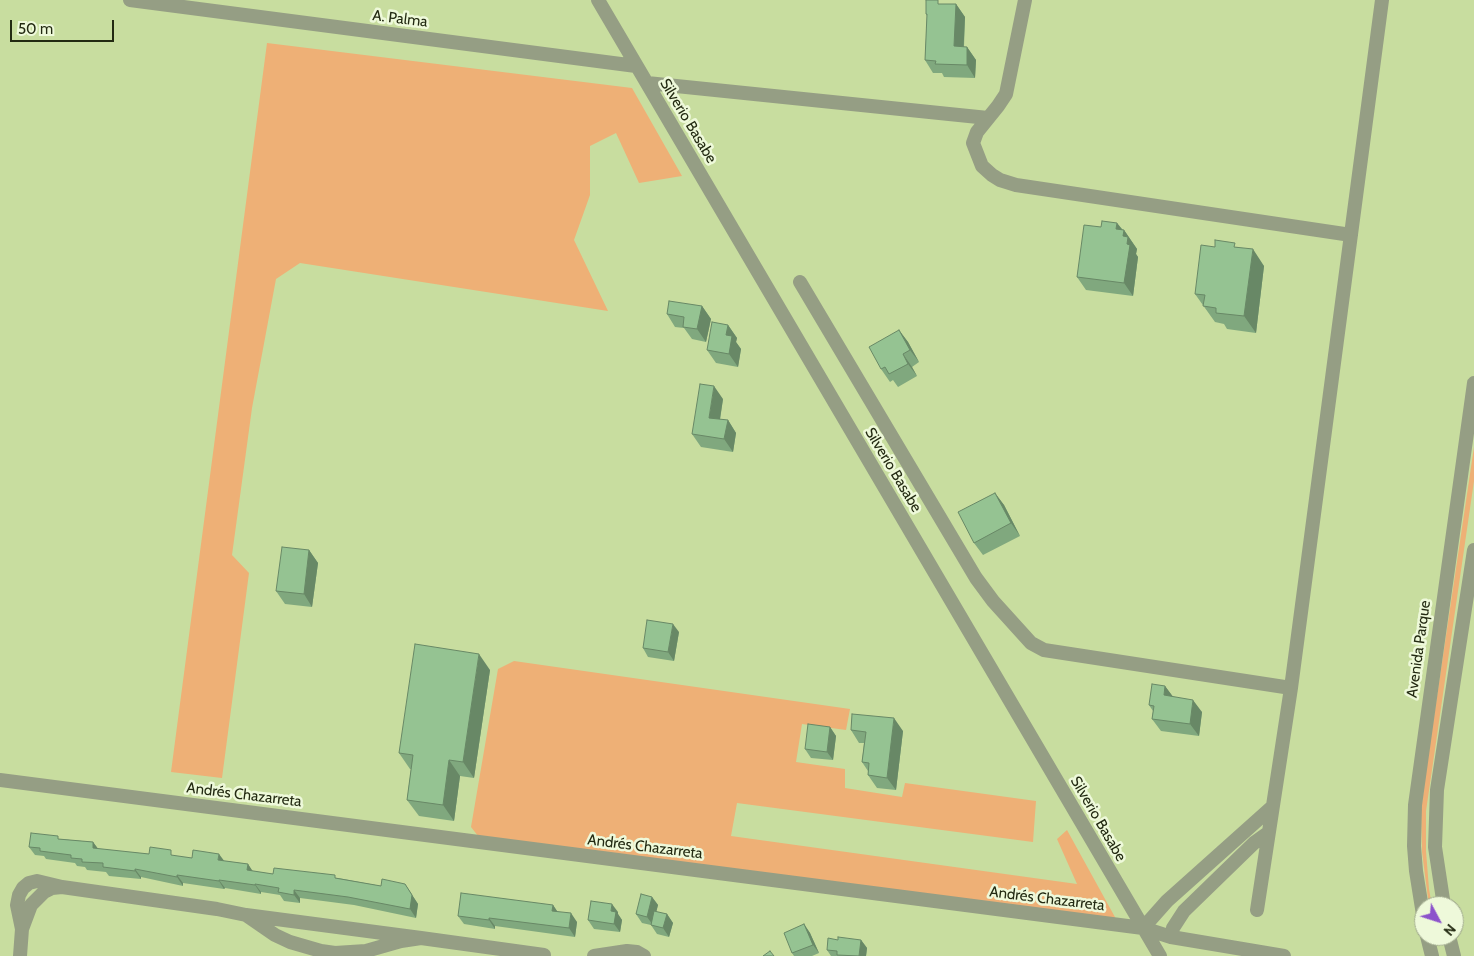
<!DOCTYPE html>
<html>
<head>
<meta charset="utf-8">
<style>
  body { margin:0 }
  #map { position:relative; width:1474px; height:956px; overflow:hidden; background:#c8dd9f; font-family:Cabin,sans-serif }
  canvas { display:block }
  .north { position:absolute; left:1414px; top:896px; width:50px; height:50px; box-sizing:border-box; background:#eef9da; border:1px solid #9da68a; border-radius:50%; rotate:130deg; font-size:14px; font-weight:700; line-height:20px; text-align:center; color:#232a12 }
  .north::after { content:''; display:block; margin:auto; width:18px; height:22px; background:#8c53cb; clip-path:polygon(50% 0,100% 100%,50% 72%,0 100%) }
  .scale { position:absolute; left:10px; top:20px; width:104px; height:22px; box-sizing:border-box; border:2px solid #232a12; border-top:0; padding-left:6px; font-size:15px; line-height:18px; white-space:nowrap; color:#232a12; -webkit-text-stroke:4px #eef9da; paint-order:stroke }
</style>
</head>
<body>
<div id="map">
<canvas width="1474" height="956"></canvas>
<div class="north">N</div>
<div class="scale">50 m</div>
</div>
<script>
const context = document.querySelector('canvas').getContext('2d');
context.lineJoin = 'round';
function fillPath(path, color) {
  context.fillStyle = color;
  context.fill(path, 'evenodd');
}
function shape(rows) {
  const path = new Path2D();
  for (const r of rows) {
    path.moveTo(r[0], r[1]);
    for (let i = 2; i < r.length; i += 2) path.lineTo(r[i], r[i + 1]);
  }
  return path;
}
function strokePath(path, color, width, dash) {
  context.strokeStyle = color;
  context.lineWidth = width;
  context.lineCap = dash ? 'butt' : 'round';
  context.setLineDash(dash || []);
  context.stroke(path);
}
function label(font, color, halo, rows, align = 'center') {
  context.font = font + ' Cabin,sans-serif';
  context.lineWidth = 5;
  context.setLineDash([]);
  context.textBaseline = 'middle';
  context.strokeStyle = halo;
  context.fillStyle = color;
  for (const [text, x, y, turn = 0] of rows) {
    context.save();
    context.translate(x, y);
    context.rotate((+turn || 0) * Math.PI / 180);
    context.textAlign = isNaN(turn) ? turn : align;
    if (halo) context.strokeText(text, 0, 0);
    context.fillText(text, 0, 0);
    context.restore();
  }
}
fillPath(shape([
  [267,43,632,88,682,176,639,183,616,133,590,146,590,195,574,240,608,311,300,263,276,279,252,408,232,555,249,573,222,778,171,772],
  [1474,447,1474,481,1426,811,1426,851,1429,889,1432,906,1429,906,1422,852,1421,810,1428,757],
  [514,661,850,709,846,730,802,724,796,762,845,769,845,788,902,797,905,783,1036,801,1033,842,737,803,731,836,1077,884,1057,839,1067,830,1121,928,482,841,471,827,498,669]
]), '#eeb076');
strokePath(shape([
  [130,0,636,66],
  [598,0,1160,956],
  [1025,0,1006,94,998,106,977,132,973,143,982,166,992,175,1000,180,1016,185,1351,235],
  [647,83,988,118],
  [800,282,976,578,993,601,1031,643,1044,650,1291,688],
  [0,780,1143,928,1171,937,1284,956],
  [62,887,217,909,246,915,421,938,401,941,366,951,335,953,321,951,290,942,275,935,246,915],
  [1257,910,1291,688,1382,0],
  [1143,928,1167,901,1271,808],
  [1171,937,1173,928,1184,911,1254,843,1268,833],
  [421,938,544,955],
  [20,956,22,929,31,905,44,892,52,888,62,887,37,881,29,883,23,888,19,895,17,905,22,929],
  [594,956,627,951,637,952,644,956]
]), '#959e84', 14);
strokePath(shape([
  [1444,906,1435,847,1437,790,1474,550],
  [1424,921,1416,871,1414,846,1415,805,1474,383],
  [1427,936,1432,956],
  [1449,936,1454,956]
]), '#959e84', 14);
fillPath(shape([
  [942,4,956,4,965,17,964,47,967,47,976,60,975,78,944,77,942,73,933,73,925,60,927,16,926,14],
  [1117,223,1123,230,1124,230,1137,249,1136,254,1138,257,1133,296,1086,290,1077,277,1101,227],
  [1215,247,1238,247,1264,266,1256,333,1227,329,1224,324,1215,322,1195,294],
  [702,306,711,319,706,342,692,339,684,328,675,327,667,314],
  [728,325,737,338,736,342,741,349,738,367,716,363,707,350],
  [899,330,908,342,919,362,912,367,917,376,898,387,893,380,890,382,881,369],
  [723,399,720,420,728,420,736,433,733,452,701,447,692,434],
  [995,493,1004,505,1020,536,983,555,974,543],
  [309,550,318,563,312,607,285,604,276,591],
  [679,632,674,661,648,657,643,648],
  [490,670,474,778,460,776,454,821,419,816,407,800,411,769,410,769,399,753],
  [1165,686,1173,697,1202,712,1199,736,1161,731,1152,719,1153,711,1149,705],
  [830,727,836,736,833,760,811,758,805,749],
  [851,730,903,731,896,790,877,788,868,775,868,771,862,762,864,743,859,743],
  [60,839,93,842,98,849,149,854,175,856,192,858,224,861,248,864,252,871,273,874,338,878,381,886,405,884,418,904,416,918,354,905,300,898,300,903,284,901,280,895,261,892,261,894,225,888,224,889,183,883,183,886,141,877,141,879,109,876,106,872,87,870,85,867,77,866,75,863,46,859,44,856,35,855,29,847],
  [652,897,658,905,656,912,667,914,673,923,669,937,657,934,651,925,642,923,636,914],
  [553,905,557,911,577,922,575,937,495,926,495,929,464,924,458,916],
  [618,912,618,914,622,920,620,932,594,929,588,920],
  [804,924,810,933,819,953,812,956,794,956,792,953],
  [838,940,861,940,867,948,866,956,831,956,827,950]
]), '#80a87e');
fillPath(shape([
  [956,4,965,17,963,59,954,46],
  [967,47,976,60,975,78,967,65],
  [1117,223,1124,232,1124,230,1137,249,1136,254,1138,257,1133,296,1124,283,1127,244,1116,229],
  [1253,249,1264,266,1256,333,1244,316],
  [702,306,711,319,706,342,697,329],
  [728,325,737,338,736,342,741,349,738,367,729,354,726,335],
  [899,330,908,342,919,362,910,350],
  [903,354,912,367,917,376,908,364],
  [714,386,723,399,718,431,709,418],
  [728,420,736,433,733,452,724,439],
  [995,493,1004,505,1020,536,1011,523],
  [309,550,318,563,312,607,304,594],
  [673,624,679,632,674,661,668,652],
  [479,654,490,670,474,778,463,762],
  [1165,686,1174,698,1164,695],
  [1193,700,1202,712,1199,736,1190,724],
  [894,718,903,731,896,790,887,778],
  [830,727,836,736,833,760,827,752],
  [449,760,460,776,454,821,443,805],
  [93,842,99,850,93,848],
  [219,854,225,862,218,860],
  [248,864,254,873,247,870],
  [135,869,141,877,141,879,135,871],
  [177,875,183,883,183,886,177,877],
  [219,880,225,888,224,889,219,881],
  [255,884,261,892,261,894,255,885],
  [405,884,418,904,416,918,410,909],
  [294,890,300,898,300,903,294,895],
  [652,897,658,905,653,925,647,917],
  [612,904,618,912,618,914,622,920,620,932,614,924,611,911],
  [553,905,559,914,552,911],
  [571,913,577,922,575,937,569,928],
  [667,914,673,923,669,937,663,928],
  [489,918,495,926,495,929,489,920],
  [804,924,810,933,819,953,813,945],
  [861,940,867,948,866,956,859,956]
]), '#688866');
const building = shape([
  [926,0,938,0,938,4,956,4,954,46,967,47,967,65,935,64,936,61,925,60,927,14,926,14,926,0],
  [1102,221,1117,223,1116,229,1124,230,1123,236,1128,237,1127,244,1130,245,1124,283,1077,277,1084,225,1101,227,1102,221],
  [1215,240,1235,243,1234,247,1253,249,1244,316,1216,313,1216,308,1203,306,1205,295,1195,294,1201,245,1215,247,1215,240],
  [669,301,702,306,697,329,683,327,684,317,667,314,669,301],
  [712,322,728,325,726,335,732,336,729,354,707,350,712,322],
  [899,330,910,350,903,354,908,364,889,374,885,367,881,369,869,347,899,330],
  [700,384,714,386,709,418,728,420,724,439,692,434,700,384],
  [995,493,1011,523,974,543,958,512,995,493],
  [282,547,309,550,304,594,276,591,282,547],
  [647,620,673,624,668,652,643,648,647,620],
  [415,644,479,654,463,762,449,760,443,805,407,800,413,755,399,753,415,644],
  [1152,684,1165,686,1164,695,1193,700,1190,724,1152,719,1154,706,1149,705,1152,684],
  [852,714,894,718,887,778,868,775,869,763,862,762,866,732,851,730,852,714],
  [808,724,830,727,827,752,805,749,808,724],
  [31,833,58,836,58,839,93,842,93,848,149,854,150,847,171,850,171,855,192,858,193,850,219,854,218,860,248,864,247,870,273,874,274,868,335,875,335,878,381,886,382,879,405,884,412,895,410,909,348,897,294,890,294,895,278,892,279,888,255,884,255,885,219,880,219,881,177,875,177,877,135,869,135,871,103,867,103,863,82,862,82,859,71,858,71,855,40,851,40,848,29,847,31,833],
  [461,893,553,905,552,911,571,913,569,928,489,918,489,920,458,916,461,893],
  [641,894,652,897,647,917,636,914,641,894],
  [591,901,612,904,611,911,616,912,614,924,588,920,591,901],
  [654,911,667,914,663,928,651,925,654,911],
  [804,924,813,945,792,953,784,933,804,924],
  [838,937,861,940,859,956,837,955,837,951,827,950,828,938,838,940,838,937],
  [770,951,774,956,763,956,770,951]
]);
fillPath(building, '#95c392');
strokePath(building, '#688866', 1);
label('15px', '#232a12', '#eef9da', [
  ["A. Palma",400,19,7],
  ["Silverio Basabe",688,121,59],
  ["Silverio Basabe",893,470,59],
  ["Avenida Parque",1419,649,-82],
  ["Andrés Chazarreta",244,795,7],
  ["Silverio Basabe",1098,819,60],
  ["Andrés Chazarreta",645,847,7],
  ["Andrés Chazarreta",1047,899,7]
]);
</script>
</body>
</html>
